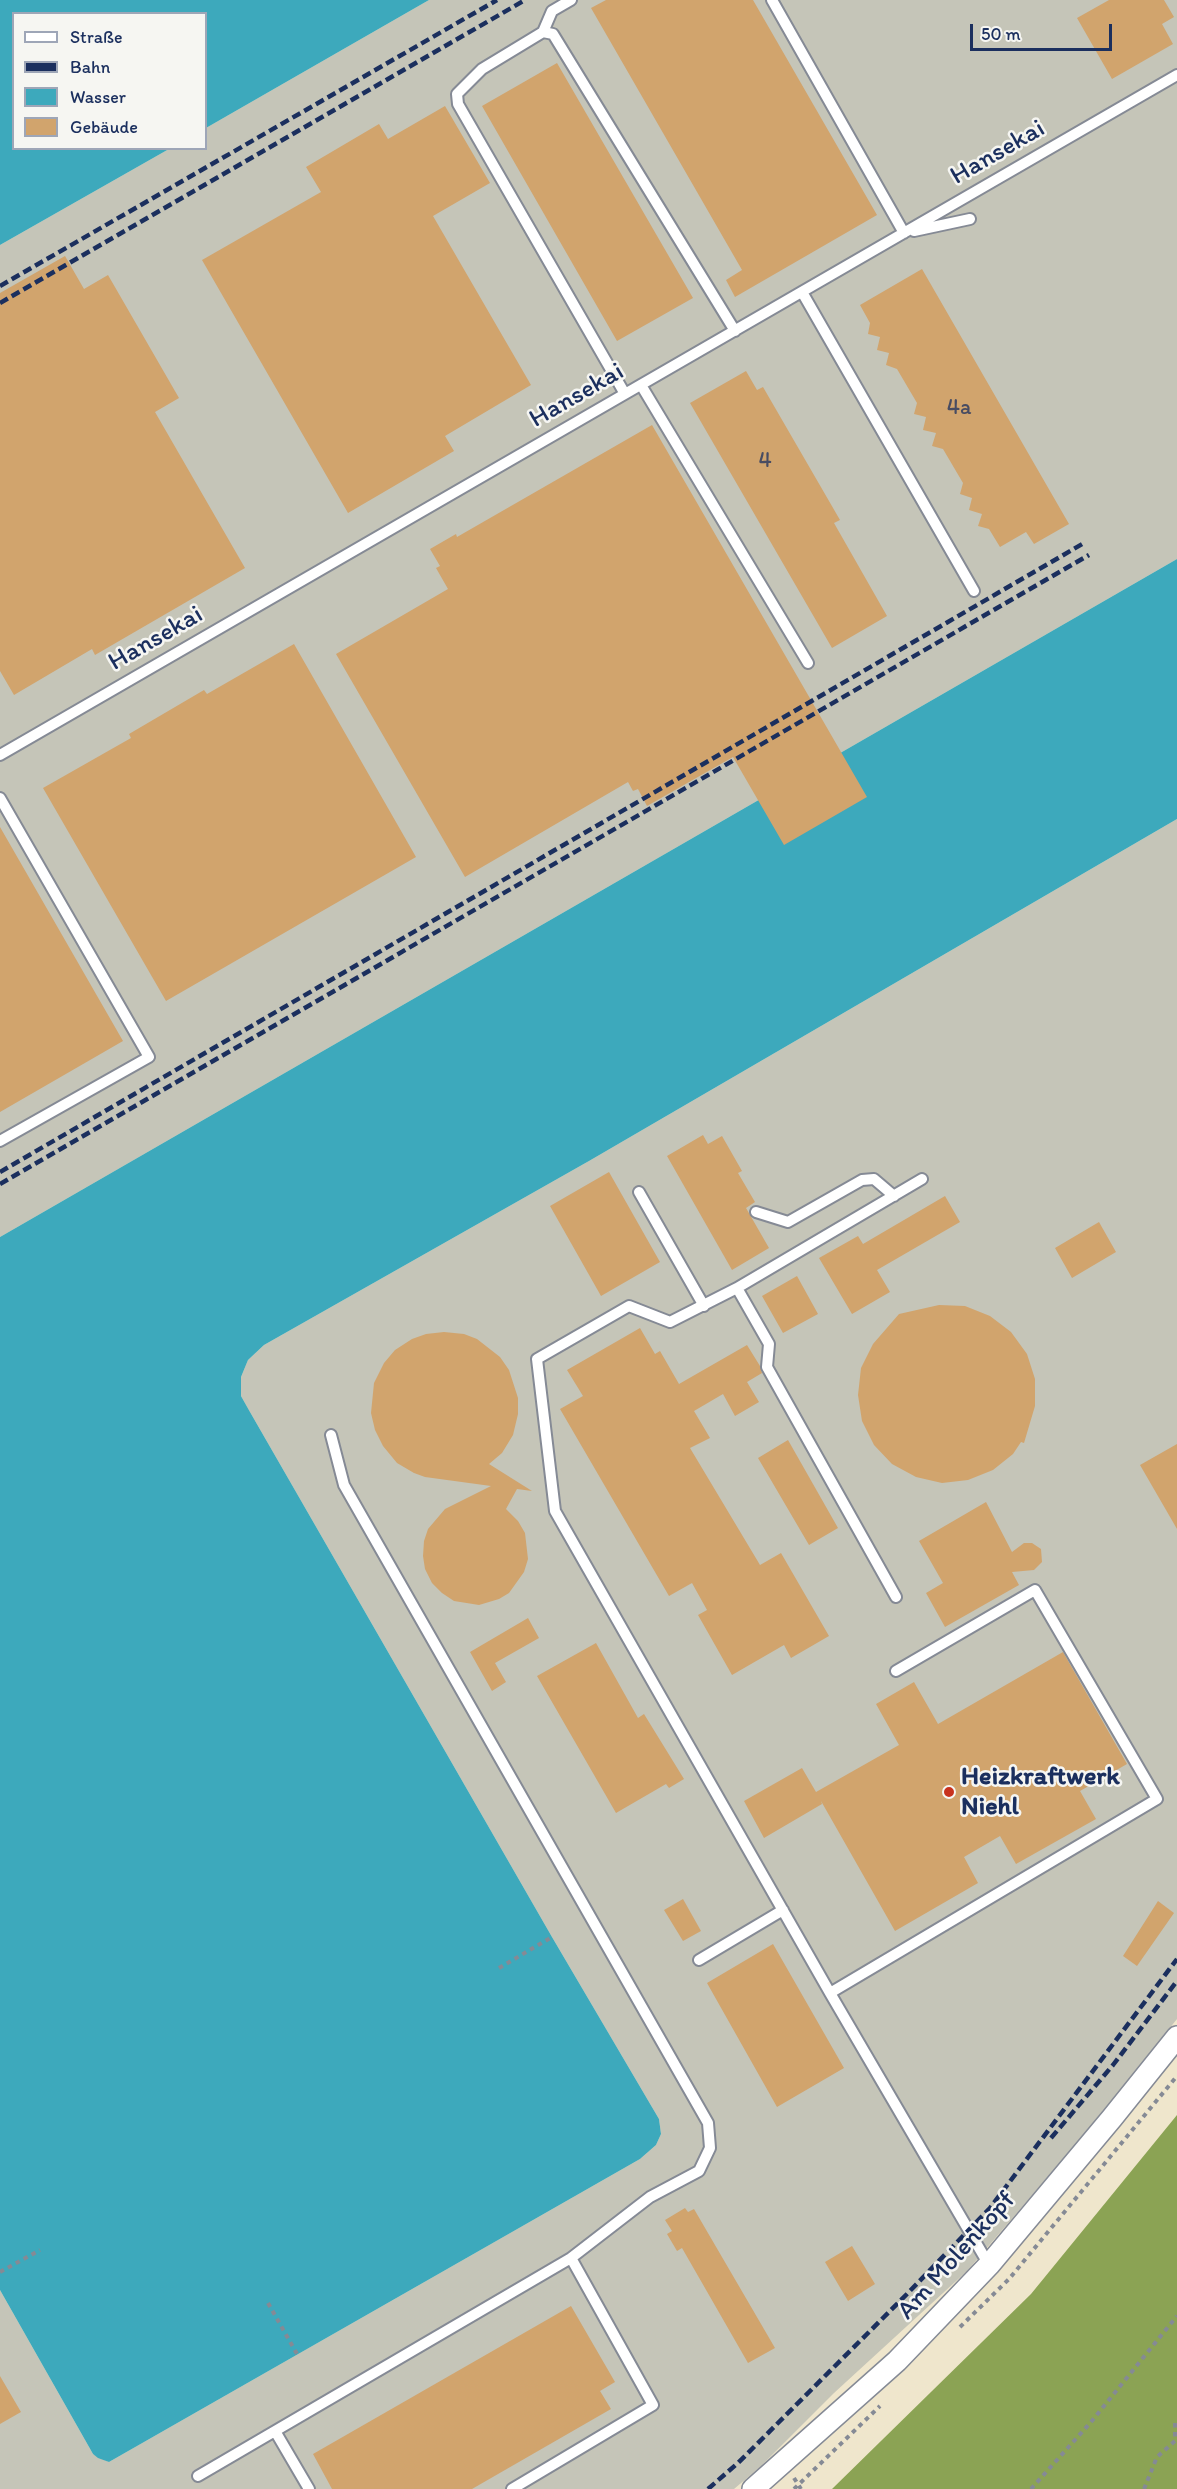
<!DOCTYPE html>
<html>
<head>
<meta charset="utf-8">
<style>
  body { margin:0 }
  #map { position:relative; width:1177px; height:2489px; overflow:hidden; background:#efe6cc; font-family:Itim,sans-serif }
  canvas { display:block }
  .legend { position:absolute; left:12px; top:12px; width:195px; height:138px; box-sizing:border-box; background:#f6f6f2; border:2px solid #9ea6b7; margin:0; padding:8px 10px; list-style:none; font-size:18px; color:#1b2f5e }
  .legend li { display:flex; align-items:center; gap:12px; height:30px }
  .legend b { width:30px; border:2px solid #9ea6b7 }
  .scale { position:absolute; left:970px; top:24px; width:142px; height:27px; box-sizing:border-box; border:3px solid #1b2f5e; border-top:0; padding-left:8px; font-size:18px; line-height:21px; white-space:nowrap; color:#1b2f5e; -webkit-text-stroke:4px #f6f6f2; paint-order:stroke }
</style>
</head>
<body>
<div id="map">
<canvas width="1177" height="2489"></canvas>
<ul class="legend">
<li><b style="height:8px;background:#fff"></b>Straße</li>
<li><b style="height:8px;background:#1b2f5e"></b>Bahn</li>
<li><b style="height:16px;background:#3da9bc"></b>Wasser</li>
<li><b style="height:16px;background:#d1a46d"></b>Gebäude</li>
</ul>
<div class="scale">50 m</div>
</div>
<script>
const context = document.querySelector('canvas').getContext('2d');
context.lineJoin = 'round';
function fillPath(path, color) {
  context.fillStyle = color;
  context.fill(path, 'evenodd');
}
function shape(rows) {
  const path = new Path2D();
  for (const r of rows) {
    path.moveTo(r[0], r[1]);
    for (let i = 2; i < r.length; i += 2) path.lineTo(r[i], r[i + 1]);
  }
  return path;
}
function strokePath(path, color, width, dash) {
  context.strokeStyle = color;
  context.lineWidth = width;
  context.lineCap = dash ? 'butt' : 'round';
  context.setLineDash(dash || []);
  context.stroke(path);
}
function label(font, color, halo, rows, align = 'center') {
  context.font = font + ' Itim,sans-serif';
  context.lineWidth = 5;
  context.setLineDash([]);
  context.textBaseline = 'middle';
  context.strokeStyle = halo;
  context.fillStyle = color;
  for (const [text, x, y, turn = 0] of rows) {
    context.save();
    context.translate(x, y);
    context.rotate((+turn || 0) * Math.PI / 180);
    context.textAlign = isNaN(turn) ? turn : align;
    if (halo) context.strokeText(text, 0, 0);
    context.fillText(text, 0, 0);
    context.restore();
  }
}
fillPath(shape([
  [429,0,1177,0,1177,559,0,1237,0,245,169,149,206,148,206,128],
  [1177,819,1177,2019,1081,2138,967,2271,834,2393,761,2466,734,2489,0,2489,0,2290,93,2454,109,2462,640,2159,656,2145,661,2134,659,2119,552,1937,250,1412,241,1396,241,1377,248,1360,264,1345,589,1161]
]), '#c5c5b8');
fillPath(shape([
  [1177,2115,1177,2489,832,2489,1031,2294]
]), '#8ba354');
fillPath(shape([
  [0,0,429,0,206,128,206,14,14,14,14,148,169,149,0,245],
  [1177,559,1177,819,589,1161,264,1345,248,1360,241,1377,241,1396,250,1412,552,1937,659,2119,661,2134,656,2145,640,2159,109,2462,98,2458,93,2454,0,2290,0,1237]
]), '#3da9bc');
fillPath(shape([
  [606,0,753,0,877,215,735,297,726,280,742,270,591,8],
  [1109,0,1164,0,1174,17,1162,24,1173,44,1112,79,1077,18],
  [557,63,693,298,617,341,482,106],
  [445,106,490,183,433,216,531,385,445,436,454,451,348,513,202,260,321,192,306,167,379,124,388,139],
  [65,256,84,289,108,275,179,398,155,412,245,568,95,655,92,649,14,695,0,671,0,293],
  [922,269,1069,524,1034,544,1026,532,1000,547,989,529,978,526,982,514,969,510,972,498,960,494,963,483,943,449,932,446,936,433,923,430,926,417,914,414,917,403,897,369,886,365,889,353,877,350,880,337,868,334,870,323,860,305],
  [746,371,757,390,763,387,840,520,834,523,887,616,832,648,690,403],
  [652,425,867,797,784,845,733,757,647,806,638,789,633,791,628,782,465,877,336,654,448,589,436,568,440,566,430,549,456,534,457,537],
  [294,644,416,857,166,1001,43,788,131,738,129,734,204,690,207,694],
  [0,827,123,1041,0,1112],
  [703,1135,708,1144,722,1136,742,1171,738,1173,755,1202,746,1208,769,1248,732,1270,667,1156],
  [609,1172,660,1262,601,1296,550,1206],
  [945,1196,960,1222,877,1270,890,1292,852,1314,819,1258,858,1236,863,1244],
  [1099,1222,1116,1252,1072,1278,1055,1248],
  [797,1276,818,1314,783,1333,762,1296],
  [939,1305,965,1306,990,1316,1011,1332,1027,1354,1035,1379,1035,1406,1024,1443,1021,1442,1013,1454,993,1470,968,1480,942,1483,916,1477,892,1464,874,1445,862,1421,858,1395,861,1368,873,1344,899,1314],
  [640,1328,655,1354,660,1351,679,1384,747,1345,760,1366,762,1373,747,1382,759,1402,735,1416,723,1394,694,1411,710,1438,690,1448,760,1565,781,1553,829,1636,791,1658,784,1645,732,1675,698,1615,707,1610,692,1583,669,1596,560,1409,583,1396,567,1370],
  [444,1332,464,1334,477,1339,500,1357,509,1370,518,1398,518,1414,513,1435,502,1453,489,1464,532,1491,517,1489,506,1509,518,1521,525,1533,528,1559,524,1572,509,1593,499,1599,479,1605,454,1601,442,1593,432,1583,425,1569,423,1556,424,1541,428,1529,445,1509,491,1486,425,1477,414,1473,397,1463,383,1446,375,1430,371,1413,374,1383,384,1363,395,1350,412,1339,426,1334],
  [788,1440,838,1528,809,1545,758,1458],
  [1177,1444,1177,1529,1140,1465],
  [986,1502,1012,1552,1024,1543,1032,1543,1041,1549,1042,1562,1034,1570,1012,1572,1019,1585,945,1627,926,1593,943,1583,919,1541],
  [528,1618,539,1638,495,1663,506,1682,492,1691,470,1652],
  [596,1643,638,1718,644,1714,684,1779,669,1788,666,1784,616,1813,537,1676],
  [1063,1652,1127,1764,1080,1791,1096,1819,1016,1864,1000,1836,964,1857,978,1883,895,1931,821,1801,822,1804,764,1838,744,1801,802,1768,816,1792,899,1745,876,1704,914,1682,938,1724],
  [683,1899,701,1931,683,1941,664,1910],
  [1158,1901,1174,1913,1137,1966,1123,1956],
  [773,1944,844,2068,777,2107,707,1983],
  [685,2208,688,2212,694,2209,775,2348,748,2363,682,2248,677,2251,667,2234,672,2231,665,2220],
  [852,2246,875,2284,848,2301,825,2262],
  [571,2306,615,2382,600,2391,611,2409,472,2489,332,2489,313,2454],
  [0,2376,21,2412,0,2424]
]), '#d1a46d');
const service = shape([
  [571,0,552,11,543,32,482,69,457,94,458,104,625,394],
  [772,0,904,233],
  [543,32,553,34,735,331],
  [914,231,970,219],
  [802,292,974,591],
  [641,385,808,663],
  [0,755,1177,75],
  [0,798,149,1057,0,1141],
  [639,1192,704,1306],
  [756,1212,788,1222,862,1180,874,1179,894,1196],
  [737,1288,922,1179],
  [331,1435,344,1485,708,2123,710,2148,699,2171,650,2197,571,2258],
  [896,1597,767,1367,769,1344,737,1288,670,1322,629,1306,537,1359,555,1511,830,1993,989,2265],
  [699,1960,783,1910],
  [830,1993,1157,1799,1035,1590,896,1671],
  [198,2476,275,2431],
  [309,2489,275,2431,571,2258,653,2405,512,2489]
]);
const minor = shape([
  [753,2489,897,2361,989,2265,1112,2118,1177,2037]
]);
strokePath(service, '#858a95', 14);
strokePath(minor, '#858a95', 24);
strokePath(shape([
  [499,1968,552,1937],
  [0,2272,40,2250],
  [268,2303,297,2354],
  [960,2327,1009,2279,1177,2076],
  [794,2478,801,2489],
  [794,2489,880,2406],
  [1031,2489,1091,2422,1177,2316],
  [1144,2489,1157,2457,1175,2441,1175,2421,1177,2421]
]), '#858a95', 4, [4.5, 4.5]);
strokePath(service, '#fff', 10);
strokePath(minor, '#fff', 21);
strokePath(shape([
  [0,286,497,0],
  [0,303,525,0],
  [0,1172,1084,543],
  [0,1184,1089,555],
  [1051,2138,1113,2065,1177,1981],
  [708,2489,738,2463,907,2294,990,2208,1177,1959]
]), '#1b2f5e', 4.5, [9, 4.5]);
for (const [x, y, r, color] of [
  [949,1792,6,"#c8321e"]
]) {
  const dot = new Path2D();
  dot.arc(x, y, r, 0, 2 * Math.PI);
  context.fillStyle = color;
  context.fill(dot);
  strokePath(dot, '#f6f6f2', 2);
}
label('22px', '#484c62', null, [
  ["4a",959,408],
  ["4",765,461]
]);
label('26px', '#1b2f5e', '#f6f6f2', [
  ["Hansekai",998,153,-30],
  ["Hansekai",577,396,-30],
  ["Hansekai",156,639,-30],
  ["Am Molenkopf",957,2256,-48]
]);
label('bold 26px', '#1b2f5e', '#f6f6f2', [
  ["Heizkraftwerk",961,1777],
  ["Niehl",961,1807]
], 'left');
</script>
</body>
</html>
